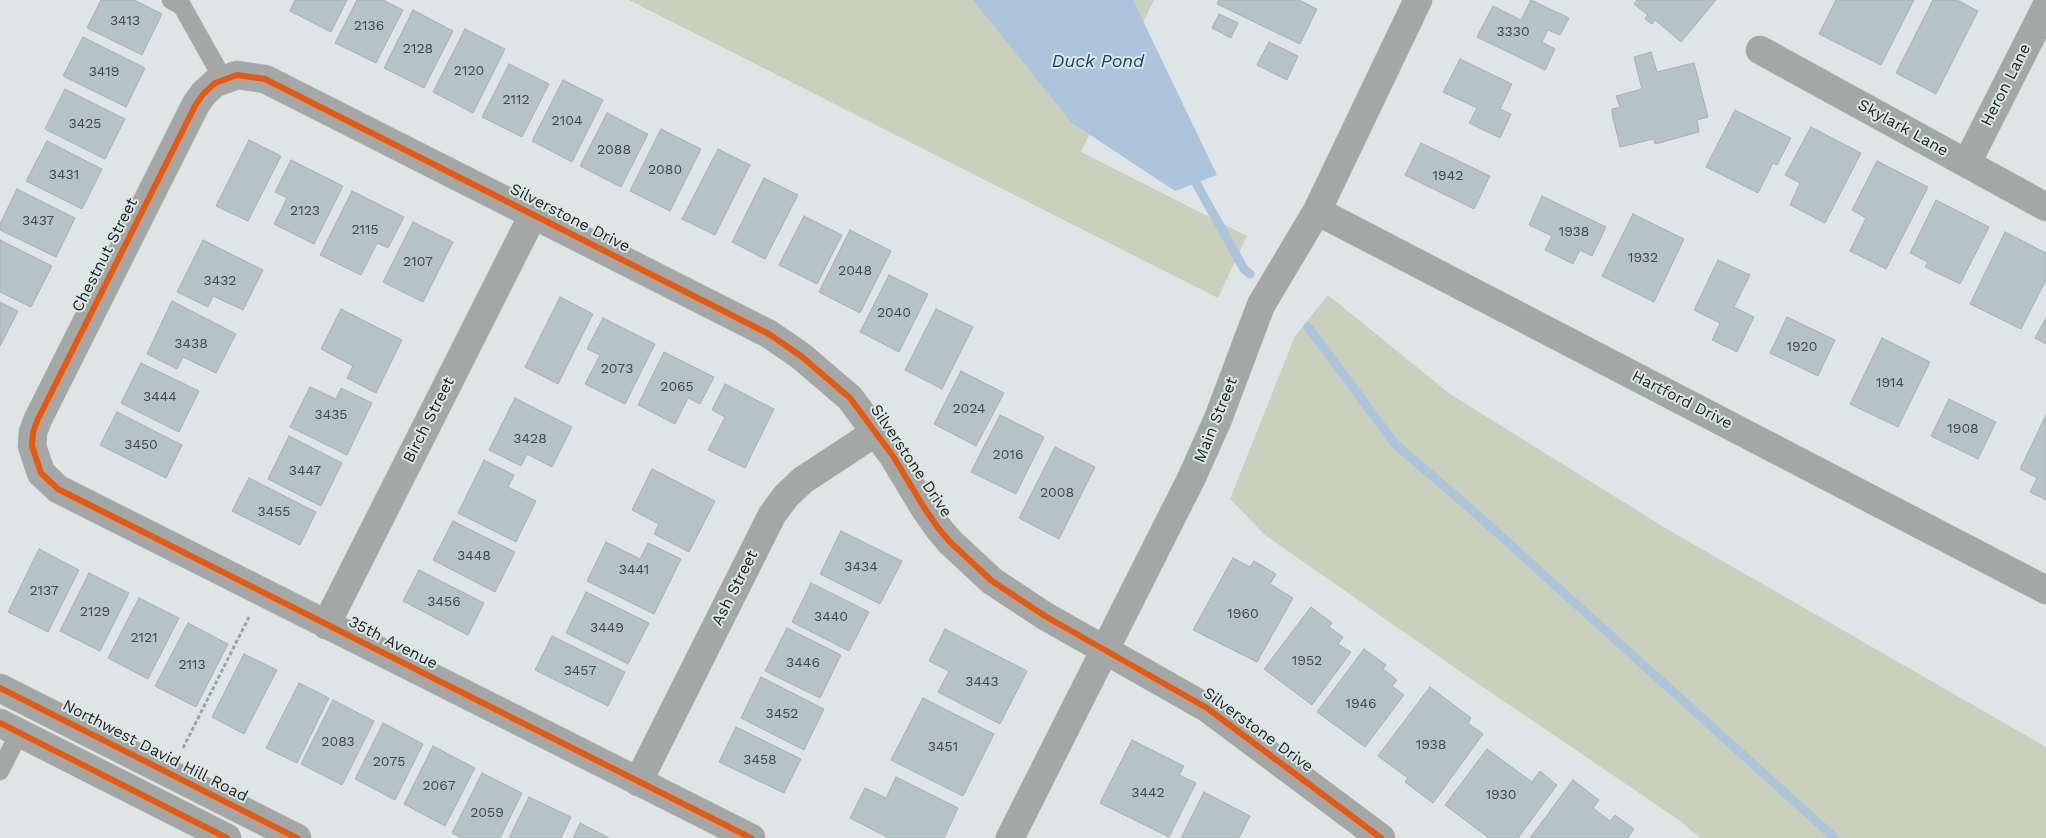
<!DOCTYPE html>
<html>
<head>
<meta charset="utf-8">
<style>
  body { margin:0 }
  canvas { display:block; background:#dee5e4 }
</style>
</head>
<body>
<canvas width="2046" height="838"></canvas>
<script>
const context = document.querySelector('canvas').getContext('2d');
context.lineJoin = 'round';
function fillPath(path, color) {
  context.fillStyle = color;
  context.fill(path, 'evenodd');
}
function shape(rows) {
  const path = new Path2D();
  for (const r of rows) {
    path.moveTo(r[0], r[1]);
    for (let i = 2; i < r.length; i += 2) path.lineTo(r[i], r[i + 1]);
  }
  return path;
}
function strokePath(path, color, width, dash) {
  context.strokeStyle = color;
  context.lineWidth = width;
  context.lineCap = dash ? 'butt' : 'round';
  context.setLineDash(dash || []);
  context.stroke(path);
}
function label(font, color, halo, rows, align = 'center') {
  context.font = font + ' "Work Sans",sans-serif';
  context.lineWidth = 4;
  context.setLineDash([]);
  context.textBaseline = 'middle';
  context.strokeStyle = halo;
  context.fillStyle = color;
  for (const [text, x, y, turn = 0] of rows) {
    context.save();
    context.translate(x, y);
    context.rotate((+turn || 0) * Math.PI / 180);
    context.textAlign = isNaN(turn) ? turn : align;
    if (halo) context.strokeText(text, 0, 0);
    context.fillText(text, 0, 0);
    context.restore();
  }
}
fillPath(shape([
  [629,0,1154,0,1081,152,1247,236,1218,298],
  [1328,295,1450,394,1667,529,2046,747,2046,838,1700,838,1679,820,1474,681,1265,535,1230,499,1295,336]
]), '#cad0bc');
fillPath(shape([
  [973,0,1133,0,1217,175,1175,191,1072,123]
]), '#adc5db');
strokePath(shape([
  [1191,174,1244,269,1250,274],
  [1308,327,1395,444,1472,510,1835,838]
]), '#adc5db', 9);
const building = shape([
  [101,0,134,0,162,14,142,55,87,28,101,0],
  [295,0,347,0,331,32,290,11,295,0],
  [357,0,383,0,403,10,376,63,335,43,357,0],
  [1219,0,1299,0,1317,9,1300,44,1217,4,1219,0],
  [1531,0,1569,18,1560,35,1548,30,1542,42,1555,49,1545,70,1477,37,1493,6,1521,20,1531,0],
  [1637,0,1716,0,1681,42,1655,20,1652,24,1645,19,1648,15,1634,4,1637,0],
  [1836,0,1914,0,1881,65,1819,34,1836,0],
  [1933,0,1957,0,1978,11,1936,94,1896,73,1933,0],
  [413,10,453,31,424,88,384,68,413,10],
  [1219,14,1238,23,1231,38,1212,28,1219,14],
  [465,29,505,49,473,113,433,92,465,29],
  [83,37,145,68,126,107,63,76,83,37],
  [1269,42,1298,56,1287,80,1257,65,1269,42],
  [1651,52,1657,72,1694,63,1708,117,1697,120,1699,132,1655,144,1654,139,1620,147,1612,113,1612,109,1620,107,1616,96,1642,89,1634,57,1651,52],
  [1460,59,1512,84,1500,109,1511,114,1500,138,1469,123,1477,108,1443,92,1460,59],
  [509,64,549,84,522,137,482,117,509,64],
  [563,80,603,100,572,162,532,141,563,80],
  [65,89,125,119,105,159,45,129,65,89],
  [1735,110,1791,138,1777,165,1773,163,1758,193,1706,167,1735,110],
  [607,113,648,134,621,187,580,166,607,113],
  [1811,127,1861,153,1825,223,1790,205,1800,183,1785,175,1811,127],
  [661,129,701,149,670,211,630,191,661,129],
  [249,140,281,156,248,221,216,206,249,140],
  [47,141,102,169,82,209,26,181,47,141],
  [1421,143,1490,176,1474,209,1405,175,1421,143],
  [718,149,750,165,715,235,682,219,718,149],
  [291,160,343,186,314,244,274,224,287,198,275,192,291,160],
  [1877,161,1928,187,1886,269,1850,251,1866,218,1852,210,1877,161],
  [764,178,798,195,765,259,732,242,764,178],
  [17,189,75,218,56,257,0,230,0,224,17,189],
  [352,191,404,217,388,248,377,243,361,275,320,255,352,191],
  [1542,196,1606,227,1592,256,1580,250,1573,264,1545,250,1552,236,1529,225,1542,196],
  [1936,200,1989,227,1960,284,1925,267,1928,262,1910,253,1936,200],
  [1633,214,1684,239,1654,302,1602,276,1633,214],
  [804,216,842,235,817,284,779,265,804,216],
  [413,222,453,242,423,302,383,282,413,222],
  [850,230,891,251,860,313,819,292,850,230],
  [2005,232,2046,253,2046,280,2021,329,1970,304,2005,232],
  [0,240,52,266,31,307,0,292,0,240],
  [203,240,263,270,243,310,213,296,208,307,177,292,203,240],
  [1718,260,1750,275,1734,307,1754,317,1737,352,1712,340,1720,323,1694,310,1718,260],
  [889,275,928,294,899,352,860,332,889,275],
  [560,297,593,314,558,384,525,367,560,297],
  [172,301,236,334,216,373,183,357,177,369,147,354,172,301],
  [0,302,18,311,0,346,0,302],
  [341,309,402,340,376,393,347,378,353,366,321,349,341,309],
  [936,309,973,327,942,389,905,370,936,309],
  [1787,317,1835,340,1818,376,1770,353,1787,317],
  [603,318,655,344,625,404,585,384,600,355,587,349,603,318],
  [2046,318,2046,344,2035,338,2046,318],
  [1882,338,1930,362,1898,427,1850,404,1882,338],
  [664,352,714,377,700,404,688,398,675,424,638,405,664,352],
  [141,363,199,391,179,432,121,403,141,363],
  [961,371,1004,393,976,446,934,424,961,371],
  [725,384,774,409,745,468,708,450,725,417,712,410,725,384],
  [310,387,336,399,341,388,372,403,347,455,290,427,310,387],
  [515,398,572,427,552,467,527,454,521,466,489,450,515,398],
  [1949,399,1996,422,1978,459,1931,436,1949,399],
  [117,412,182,445,166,478,100,445,117,412],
  [1000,415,1044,437,1016,494,971,472,1000,415],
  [2046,415,2046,500,2030,492,2037,478,2020,469,2046,415],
  [289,436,342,463,321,506,268,479,289,436],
  [1055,447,1095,467,1059,539,1019,518,1055,447],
  [484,460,514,475,508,487,536,501,516,542,458,513,484,460],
  [652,469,715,501,689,552,654,534,659,524,632,510,652,469],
  [249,478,316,512,300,545,232,511,249,478],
  [453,521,515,552,495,592,433,560,453,521],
  [841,531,902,561,880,604,820,574,841,531],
  [606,542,640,559,648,543,681,559,654,614,587,581,606,542],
  [39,549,79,570,48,632,8,612,39,549],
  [1233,558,1250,567,1254,561,1276,574,1270,584,1293,598,1257,662,1193,630,1233,558],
  [419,570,484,603,468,635,403,601,419,570],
  [89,573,129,593,100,651,60,631,89,573],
  [811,583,869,612,849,651,792,622,811,583],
  [586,592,649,623,628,664,566,633,586,592],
  [139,598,179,618,148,679,108,658,139,598],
  [1311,607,1332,623,1329,627,1343,637,1338,644,1351,652,1312,705,1264,669,1311,607],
  [188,623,228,644,196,707,155,686,188,623],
  [787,628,841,655,820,698,765,671,787,628],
  [945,629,1027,671,1000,724,938,692,949,671,929,661,945,629],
  [552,636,625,672,608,706,535,670,552,636],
  [1364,649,1386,665,1383,669,1397,680,1392,686,1404,695,1365,747,1317,712,1364,649],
  [244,654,277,670,244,734,212,717,244,654],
  [761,677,824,709,804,750,741,718,761,677],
  [299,683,329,698,297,763,266,748,299,683],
  [1430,687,1471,718,1468,723,1483,734,1433,803,1405,782,1408,778,1378,756,1430,687],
  [923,698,994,734,963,796,891,760,923,698],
  [333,700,374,721,342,785,301,764,333,700],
  [383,723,423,744,395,800,355,779,383,723],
  [736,727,801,759,784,793,719,762,736,727],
  [1132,740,1184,766,1179,775,1196,783,1169,837,1100,803,1132,740],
  [433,746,475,768,445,826,404,804,433,746],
  [1487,749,1532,782,1540,771,1557,785,1518,838,1489,838,1445,805,1487,749],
  [482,773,522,793,500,838,462,838,452,833,482,773],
  [896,777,958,808,944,838,889,838,850,818,865,788,886,798,896,777],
  [1573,780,1599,800,1593,808,1610,821,1615,815,1634,829,1628,838,1530,838,1573,780],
  [1204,792,1250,816,1239,838,1181,838,1204,792],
  [529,797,571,817,561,838,509,838,529,797],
  [580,823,609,838,573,838,580,823]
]);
fillPath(building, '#b6c3c5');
strokePath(building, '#aaafaf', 1);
const lane = shape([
  [171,0,182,6,223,79],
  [0,771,19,733]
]);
const street = shape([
  [1760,50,2046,207],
  [1967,163,2046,7],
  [1317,211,2046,590],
  [326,625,533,215],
  [638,782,772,515,786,496,803,480,876,432],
  [751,838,58,489,41,473,32,446,33,432,38,419,196,104,204,93,215,83,237,75,265,79,769,334,801,356,850,398,893,456,925,509,939,529,950,542,992,581,1045,616,1207,708,1381,838],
  [1010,838,1192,477,1218,419,1261,305,1317,211,1418,0]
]);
const secondary = shape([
  [0,688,297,838],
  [0,723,227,838]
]);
strokePath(lane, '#bcc1c0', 19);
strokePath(street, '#bcc1c0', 29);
strokePath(secondary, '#bcc1c0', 29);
strokePath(shape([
  [183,748,249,617]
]), '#9fa3a2', 3, [4, 2.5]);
strokePath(lane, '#a4a7a6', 18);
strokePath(street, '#a4a7a6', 28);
strokePath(secondary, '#a2a6a5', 28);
strokePath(shape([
  [0,688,297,838],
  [0,723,227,838],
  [751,838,58,489,41,473,32,446,33,432,38,419,196,104,204,93,215,83,237,75,265,79,769,334,801,356,850,398,893,456,925,509,939,529,950,542,992,581,1045,616,1207,708,1381,838]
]), '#e8590c', 6);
label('14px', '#424948', null, [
  ["3413",125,21],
  ["2136",369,26],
  ["3330",1513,32],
  ["2128",418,49],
  ["2120",469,71],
  ["3419",104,72],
  ["2112",516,100],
  ["2104",567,121],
  ["3425",85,124],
  ["2088",614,150],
  ["2080",665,170],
  ["3431",64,175],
  ["1942",1448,176],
  ["2123",305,211],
  ["3437",38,221],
  ["2115",365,230],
  ["1938",1574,232],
  ["1932",1643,258],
  ["2107",418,262],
  ["2048",855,271],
  ["3432",220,281],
  ["2040",894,313],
  ["3438",191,344],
  ["1920",1802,347],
  ["2073",617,369],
  ["1914",1890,383],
  ["2065",677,387],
  ["3444",160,397],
  ["2024",969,409],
  ["3435",331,415],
  ["1908",1963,429],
  ["3428",530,439],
  ["3450",141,445],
  ["2016",1008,455],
  ["3447",305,471],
  ["2008",1057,493],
  ["3455",274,512],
  ["3448",474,556],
  ["3434",861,567],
  ["3441",634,570],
  ["2137",44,591],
  ["3456",444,602],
  ["2129",95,612],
  ["1960",1243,614],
  ["3440",831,617],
  ["3449",607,628],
  ["2121",144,638],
  ["1952",1307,661],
  ["3446",803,663],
  ["2113",192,665],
  ["3457",580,671],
  ["3443",982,682],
  ["1946",1361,704],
  ["3452",782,714],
  ["2083",338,742],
  ["1938",1431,745],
  ["3451",943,747],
  ["3458",760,760],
  ["2075",389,762],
  ["2067",439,786],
  ["3442",1148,793],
  ["1930",1501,795],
  ["2059",487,813]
]);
label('16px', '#1b201f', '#dbe8e5', [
  ["Heron Lane",2006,85,-63],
  ["Skylark Lane",1903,128,29],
  ["Silverstone Drive",570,218,27],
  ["Chestnut Street",105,255,-63],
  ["Hartford Drive",1682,400,27],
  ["Birch Street",429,420,-63],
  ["Main Street",1216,420,-68],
  ["Silverstone Drive",911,461,56],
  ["Ash Street",735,588,-63],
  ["35th Avenue",393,643,27],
  ["Silverstone Drive",1258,730,36],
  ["Northwest David Hill Road",155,751,27]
]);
label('italic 18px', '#11416b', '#dbe8e5', [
  ["Duck Pond",1098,62]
]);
</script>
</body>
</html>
